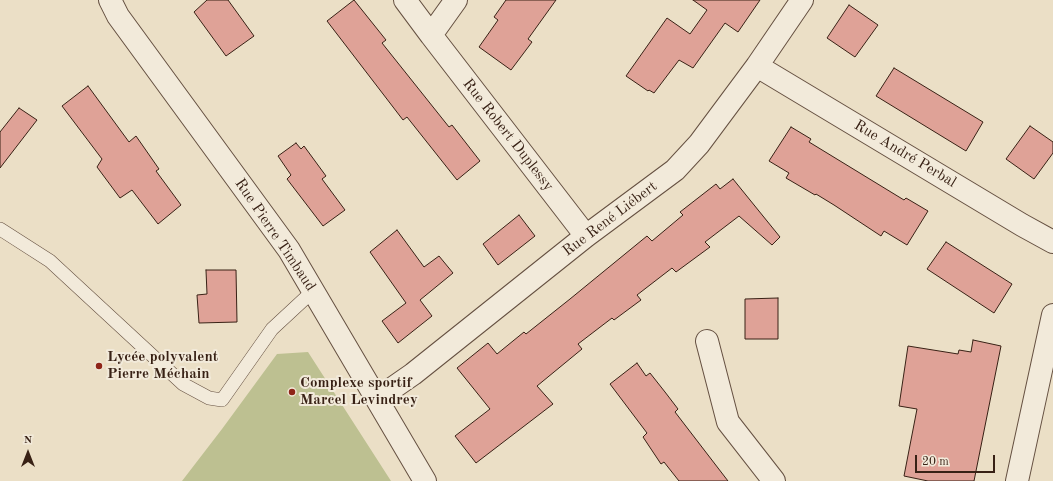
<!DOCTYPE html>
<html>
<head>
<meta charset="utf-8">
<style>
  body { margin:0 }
  #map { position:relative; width:1053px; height:481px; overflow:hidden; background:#ebdfc6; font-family:"Old Standard TT",serif }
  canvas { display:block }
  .north { position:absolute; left:8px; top:433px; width:40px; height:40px; -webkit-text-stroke:3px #f2eada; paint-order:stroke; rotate:0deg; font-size:11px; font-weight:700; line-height:16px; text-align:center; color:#382115 }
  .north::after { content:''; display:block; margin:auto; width:14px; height:18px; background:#382115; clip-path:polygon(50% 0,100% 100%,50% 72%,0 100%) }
  .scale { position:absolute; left:915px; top:455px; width:80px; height:18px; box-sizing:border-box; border:2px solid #382115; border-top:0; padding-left:5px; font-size:12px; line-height:14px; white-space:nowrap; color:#382115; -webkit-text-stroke:3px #f2eada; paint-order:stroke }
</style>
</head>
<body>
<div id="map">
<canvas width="1053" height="481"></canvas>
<div class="north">N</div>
<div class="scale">20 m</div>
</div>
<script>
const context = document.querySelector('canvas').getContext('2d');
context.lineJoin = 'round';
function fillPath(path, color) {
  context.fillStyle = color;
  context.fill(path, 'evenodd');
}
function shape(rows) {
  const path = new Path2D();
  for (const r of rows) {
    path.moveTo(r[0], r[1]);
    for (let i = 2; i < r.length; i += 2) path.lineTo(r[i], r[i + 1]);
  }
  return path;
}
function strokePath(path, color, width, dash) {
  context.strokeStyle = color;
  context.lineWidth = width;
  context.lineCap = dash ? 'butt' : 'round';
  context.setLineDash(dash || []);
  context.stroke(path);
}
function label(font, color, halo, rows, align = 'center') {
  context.font = font + ' "Old Standard TT",serif';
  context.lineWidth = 4;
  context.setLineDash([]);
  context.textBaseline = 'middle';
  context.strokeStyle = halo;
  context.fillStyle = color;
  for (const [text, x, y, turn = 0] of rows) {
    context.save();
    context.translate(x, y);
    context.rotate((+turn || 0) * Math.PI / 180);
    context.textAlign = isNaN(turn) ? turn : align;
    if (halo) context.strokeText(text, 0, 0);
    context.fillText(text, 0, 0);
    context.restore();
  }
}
fillPath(shape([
  [308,352,391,481,182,481,222,429,277,354]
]), '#bdc091');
const building = shape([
  [207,0,228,0,254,36,226,56,194,12,207,0],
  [354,0,386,40,382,43,449,127,452,125,480,161,457,180,407,117,403,120,327,21,354,0],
  [506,0,556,0,528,39,532,42,511,70,479,47,498,20,494,17,506,0],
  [693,0,760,0,738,32,725,23,693,68,679,60,654,93,649,90,648,91,626,76,667,18,690,34,707,10,693,0],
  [849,5,878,25,855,57,827,38,849,5],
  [894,68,983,122,966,151,876,96,894,68],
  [88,86,129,142,136,136,159,169,156,171,181,205,158,224,132,190,120,198,97,167,102,159,62,106,88,86],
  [19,108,37,120,0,168,0,132,19,108],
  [1030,126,1053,142,1053,153,1034,179,1006,159,1030,126],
  [791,127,811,139,809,142,904,200,906,198,928,211,907,245,884,231,881,236,834,205,816,194,815,195,786,178,789,173,769,161,791,127],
  [296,143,301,149,304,146,326,176,322,179,345,210,323,226,287,179,291,175,278,156,296,143],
  [733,179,780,237,772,245,739,216,705,242,710,247,676,272,672,268,637,295,641,300,614,320,612,318,578,344,582,349,537,386,553,404,476,463,455,436,490,409,457,368,488,343,497,354,524,332,526,334,570,299,647,236,652,241,683,215,680,212,716,184,720,189,733,179],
  [519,215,535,236,498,265,483,244,519,215],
  [397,230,424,267,439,256,453,273,420,300,432,316,398,343,382,321,406,303,370,252,397,230],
  [946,242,1012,284,994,313,927,269,946,242],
  [206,270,236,270,237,322,199,323,197,295,207,294,206,270],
  [778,298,778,339,745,339,745,299,778,298],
  [973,340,1001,346,974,481,928,481,904,476,917,409,899,406,908,346,958,354,959,350,971,352,973,340],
  [637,363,646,376,650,373,665,392,678,409,675,412,728,481,679,481,664,462,661,464,643,437,647,433,610,384,637,363]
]);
fillPath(building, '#dfa297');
strokePath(building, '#382115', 1);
const lane = shape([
  [0,229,50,261,183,384,209,398,222,400,272,329,313,291]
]);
const street = shape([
  [110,0,118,16,289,250,425,481],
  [405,0,431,35],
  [456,0,431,35,586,236],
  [757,66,1022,225,1053,242],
  [707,341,728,422,774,481],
  [377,399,413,374,586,236,675,170,699,144,757,66,802,0],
  [1017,481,1053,315]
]);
strokePath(lane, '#655041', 14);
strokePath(street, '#655041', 24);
strokePath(lane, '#f2eada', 13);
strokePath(street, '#f2eada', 22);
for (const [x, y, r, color] of [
  [99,366,4,"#8f2418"],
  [292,392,4,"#8f2418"]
]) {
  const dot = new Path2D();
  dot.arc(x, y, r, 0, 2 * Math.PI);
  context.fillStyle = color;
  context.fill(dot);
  strokePath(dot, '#f2eada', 1.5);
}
label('15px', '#382115', '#f2eada', [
  ["Rue Robert Duplessy",508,135,52],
  ["Rue André Perbal",905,154,31],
  ["Rue René Liébert",610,219,-37],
  ["Rue Pierre Timbaud",275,235,56]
]);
label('bold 15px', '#382115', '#f2eada', [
  ["Lycée polyvalent",107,357],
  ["Pierre Méchain",107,374],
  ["Complexe sportif",300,383],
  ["Marcel Levindrey",300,400]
], 'left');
</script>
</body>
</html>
